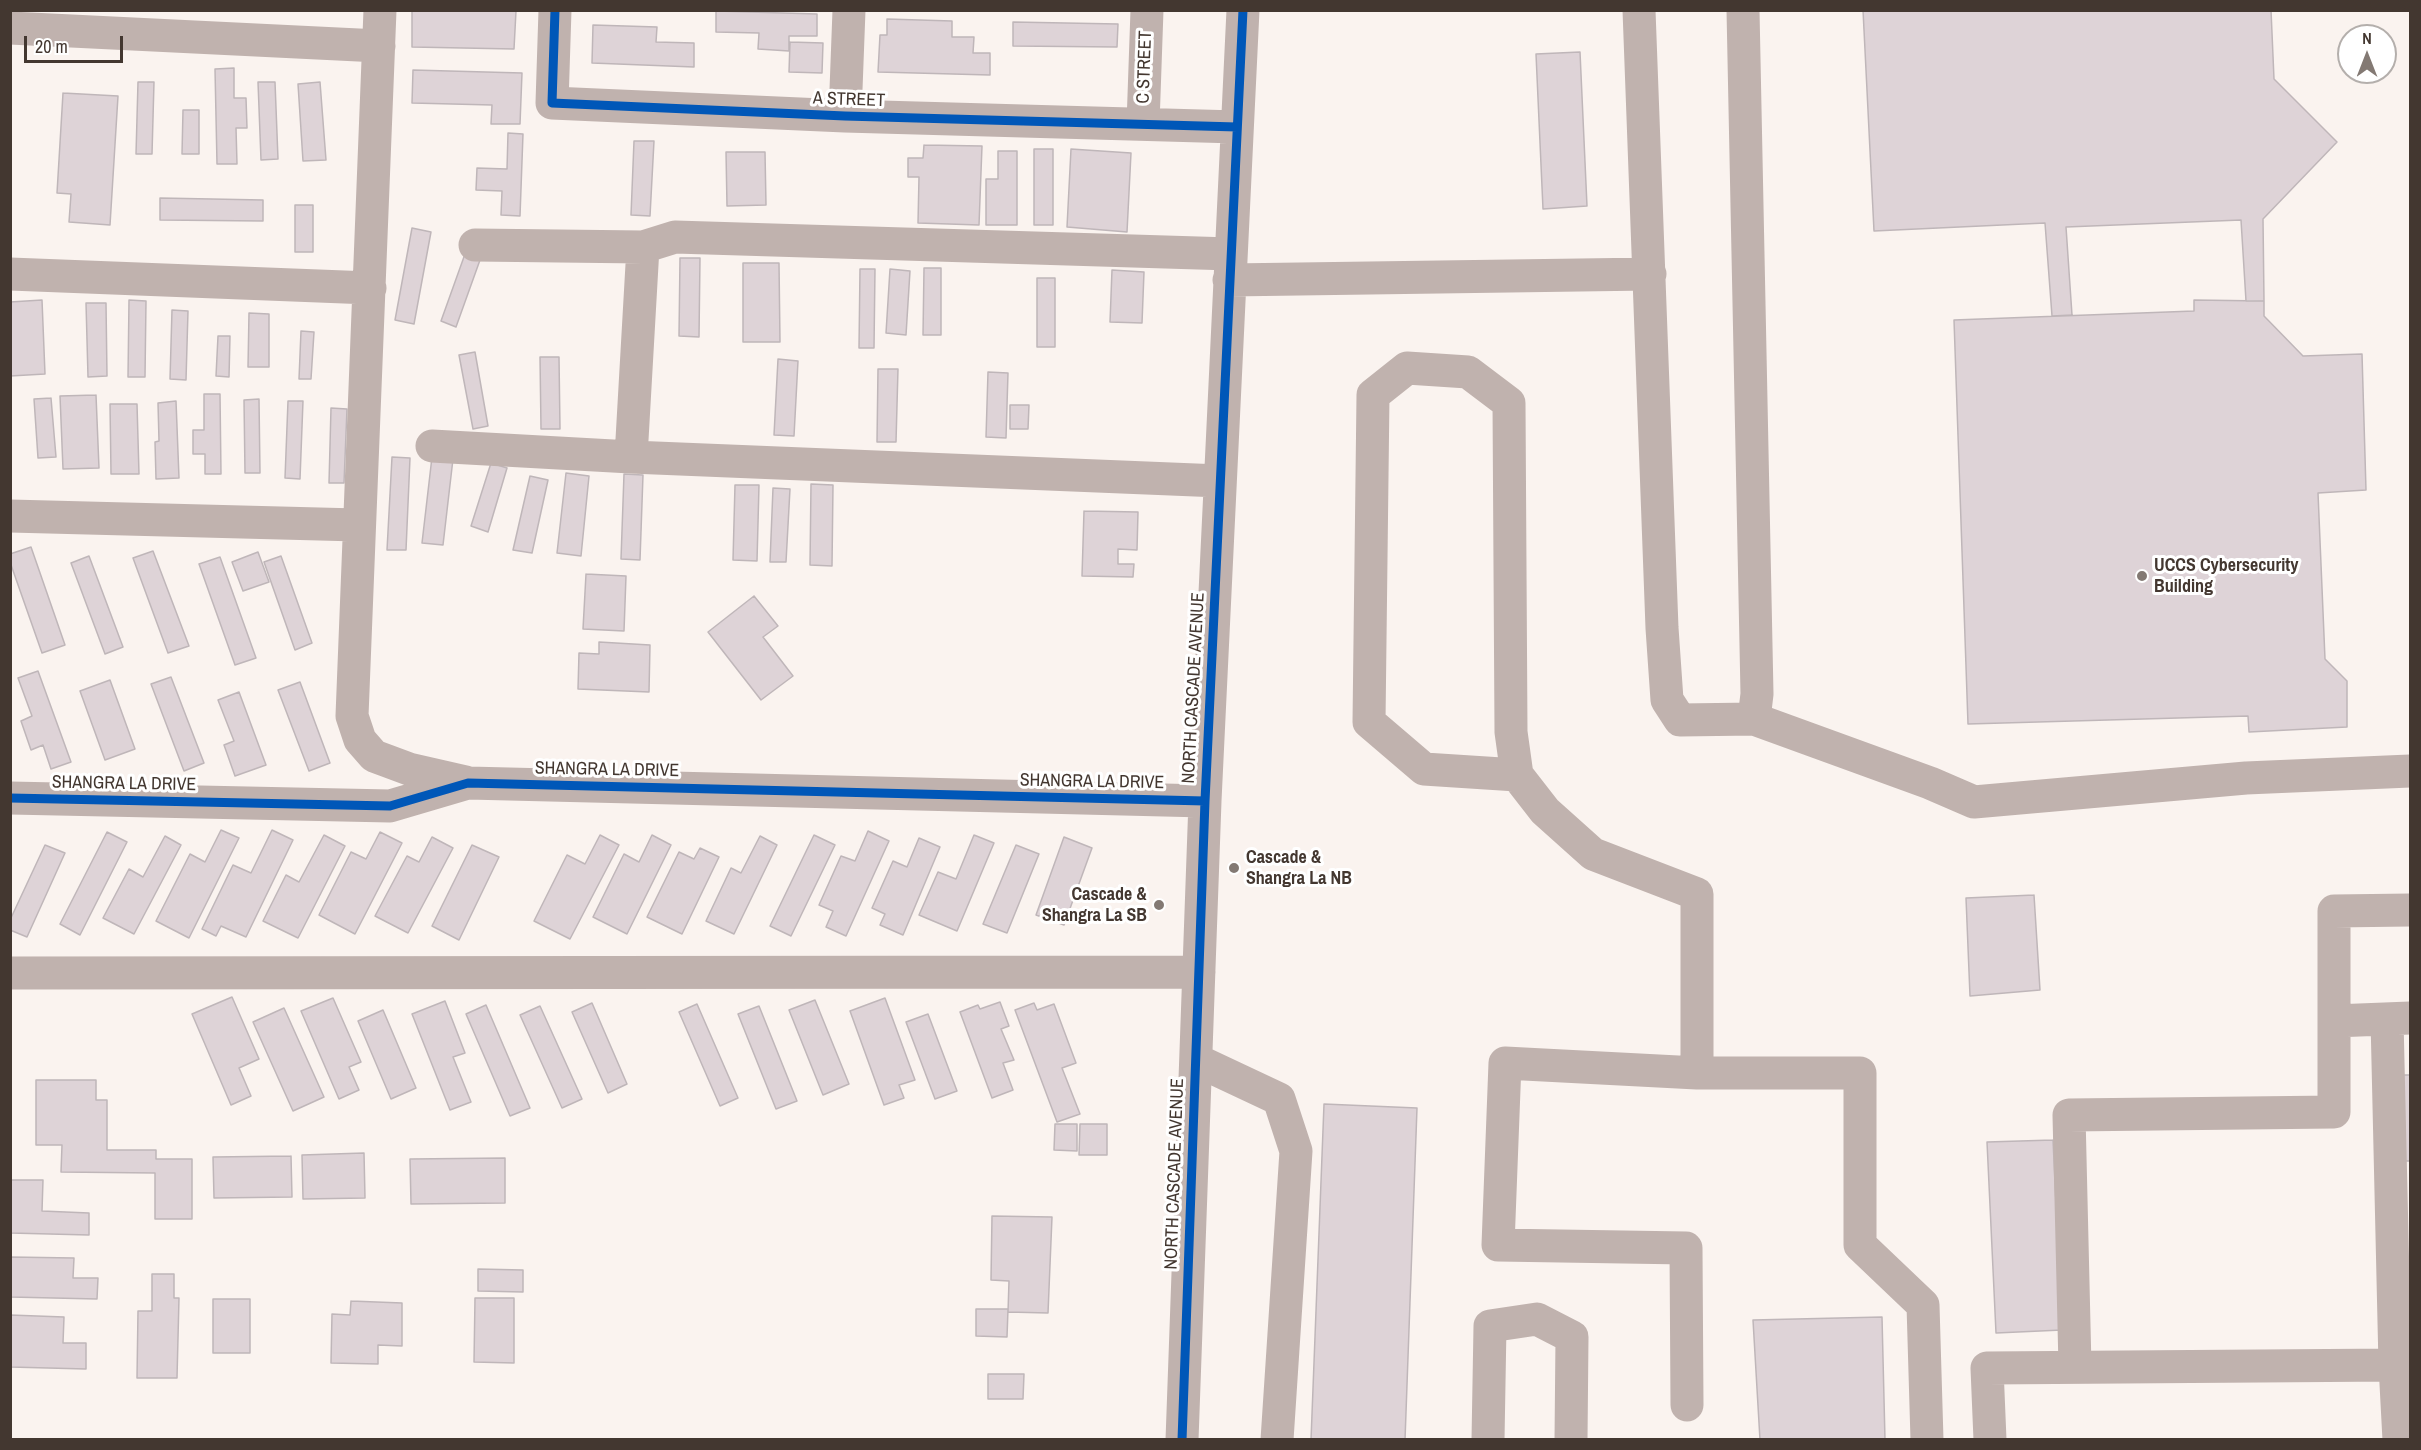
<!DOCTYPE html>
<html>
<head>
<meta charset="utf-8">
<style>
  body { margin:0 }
  #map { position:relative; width:2421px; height:1450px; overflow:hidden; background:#faf3ef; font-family:"Archivo Narrow",sans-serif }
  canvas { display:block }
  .frame { position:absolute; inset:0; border:12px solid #433730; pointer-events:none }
  .north { position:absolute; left:2337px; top:24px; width:60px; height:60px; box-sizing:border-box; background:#fff; border:2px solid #b4afac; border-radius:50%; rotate:0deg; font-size:16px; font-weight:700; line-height:24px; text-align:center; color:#433730 }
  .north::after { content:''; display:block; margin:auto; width:21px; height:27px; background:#837973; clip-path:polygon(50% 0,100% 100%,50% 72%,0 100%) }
  .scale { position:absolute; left:24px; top:36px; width:99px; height:27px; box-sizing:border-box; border:3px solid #433730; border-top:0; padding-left:8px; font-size:18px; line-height:21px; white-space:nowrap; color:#433730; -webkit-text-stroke:4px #fff; paint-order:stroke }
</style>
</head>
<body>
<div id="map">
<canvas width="2421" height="1450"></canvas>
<div class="frame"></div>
<div class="north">N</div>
<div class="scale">20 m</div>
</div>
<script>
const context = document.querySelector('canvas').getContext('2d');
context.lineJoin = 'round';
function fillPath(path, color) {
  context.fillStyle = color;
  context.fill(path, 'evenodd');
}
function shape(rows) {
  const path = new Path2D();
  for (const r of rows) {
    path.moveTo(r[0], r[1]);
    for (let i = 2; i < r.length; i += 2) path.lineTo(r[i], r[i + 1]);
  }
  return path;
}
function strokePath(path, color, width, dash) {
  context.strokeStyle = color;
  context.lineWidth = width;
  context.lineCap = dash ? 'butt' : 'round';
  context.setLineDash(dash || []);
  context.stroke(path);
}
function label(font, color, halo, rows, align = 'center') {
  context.font = font + ' "Archivo Narrow",sans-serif';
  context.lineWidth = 6;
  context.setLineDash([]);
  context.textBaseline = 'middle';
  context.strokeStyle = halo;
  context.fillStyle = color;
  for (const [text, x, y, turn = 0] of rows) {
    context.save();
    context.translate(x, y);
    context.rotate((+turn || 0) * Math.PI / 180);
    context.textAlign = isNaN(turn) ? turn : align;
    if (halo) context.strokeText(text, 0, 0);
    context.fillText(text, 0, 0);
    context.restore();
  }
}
const building = shape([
  [412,10,516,11,514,49,412,47,412,10],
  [1863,10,2271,10,2274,79,2337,142,2263,219,2264,301,2246,301,2241,220,2066,227,2072,315,2052,316,2045,223,1874,231,1863,10],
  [716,11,817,14,817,36,789,36,789,51,758,49,759,33,716,32,716,11],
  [887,19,952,21,952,37,974,37,973,53,990,53,990,75,878,72,880,35,887,35,887,19],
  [1013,22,1118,24,1117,47,1013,46,1013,22],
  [593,25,657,27,656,42,694,43,694,67,592,63,593,25],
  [790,42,823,43,822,73,789,72,790,42],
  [1580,52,1587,206,1543,209,1536,54,1580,52],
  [234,68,234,98,246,98,247,128,236,128,237,164,217,164,215,69,234,68],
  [413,70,522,73,520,124,491,124,492,105,412,103,413,70],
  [138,82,154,82,152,154,136,154,138,82],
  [258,82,275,82,278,159,261,160,258,82],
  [320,82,326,160,303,161,298,84,320,82],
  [63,93,118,96,110,225,69,222,71,194,57,193,63,93],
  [183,110,199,110,199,154,182,154,183,110],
  [508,133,523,134,520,216,501,215,502,191,476,190,477,168,507,169,508,133],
  [634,141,654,141,650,216,631,215,634,141],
  [924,145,982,146,979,225,918,223,919,177,908,177,908,158,923,158,924,145],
  [1034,149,1053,149,1053,225,1034,225,1034,149],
  [1071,149,1131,153,1127,232,1067,227,1071,149],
  [998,151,1017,151,1017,225,986,225,986,179,998,179,998,151],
  [726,152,765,152,766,205,727,206,726,152],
  [160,198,263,200,263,221,160,220,160,198],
  [295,205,313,205,313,252,295,252,295,205],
  [412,228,431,232,414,324,395,320,412,228],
  [465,254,480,260,456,327,441,321,465,254],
  [680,258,700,258,699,337,679,336,680,258],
  [743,263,779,263,780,342,743,342,743,263],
  [924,268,941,268,941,335,923,335,924,268],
  [860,269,875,269,874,348,859,348,860,269],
  [890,269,910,271,906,335,886,333,890,269],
  [1112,270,1144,272,1142,323,1110,322,1112,270],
  [1037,278,1055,278,1055,347,1037,347,1037,278],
  [42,300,45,374,10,376,10,302,42,300],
  [129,300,146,301,145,377,128,377,129,300],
  [2194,300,2264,301,2264,316,2303,356,2362,354,2366,490,2318,493,2325,659,2347,681,2347,727,2249,732,2248,716,1968,724,1954,320,2194,311,2194,300],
  [86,303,106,303,107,376,88,377,86,303],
  [172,310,188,311,186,380,170,379,172,310],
  [249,313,269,314,269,367,248,367,249,313],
  [301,331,314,332,311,379,299,379,301,331],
  [218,336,230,336,229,377,216,376,218,336],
  [475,352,488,426,473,429,459,355,475,352],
  [540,357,559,357,560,429,541,429,540,357],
  [778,359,798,361,794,436,774,435,778,359],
  [878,369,898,369,896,442,877,442,878,369],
  [988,372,1008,373,1006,438,986,437,988,372],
  [204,394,220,394,221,474,205,474,205,454,193,454,193,430,204,430,204,394],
  [96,395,99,468,63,469,60,396,96,395],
  [51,398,56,457,38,458,34,399,51,398],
  [259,399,260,473,245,473,244,400,259,399],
  [176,401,179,478,156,479,155,442,159,441,158,403,176,401],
  [288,401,303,401,300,479,285,478,288,401],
  [110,404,137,404,139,474,111,474,110,404],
  [1010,405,1029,405,1028,429,1010,429,1010,405],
  [331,408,347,409,344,483,329,483,331,408],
  [392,457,410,458,406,550,387,550,392,457],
  [432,457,453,459,443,545,422,543,432,457],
  [491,463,507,468,488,532,471,526,491,463],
  [566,473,589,476,581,556,557,553,566,473],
  [624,474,643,475,640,560,621,559,624,474],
  [530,476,548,480,532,553,513,550,530,476],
  [811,484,833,485,832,566,810,565,811,484],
  [735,485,759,485,757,561,733,560,735,485],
  [773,488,790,489,786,562,770,562,773,488],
  [1084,511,1138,512,1137,550,1118,549,1118,564,1134,564,1133,577,1082,576,1084,511],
  [31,547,65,645,42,653,10,562,10,554,31,547],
  [153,551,189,646,168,653,133,558,153,551],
  [258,552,269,582,243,591,232,562,258,552],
  [89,556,123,647,105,654,71,563,89,556],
  [281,556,312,643,295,650,264,562,281,556],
  [220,557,256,658,235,665,199,564,220,557],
  [586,574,626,576,624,631,583,629,586,574],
  [754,596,778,626,763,637,793,676,761,700,708,632,754,596],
  [599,642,650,645,649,692,578,689,579,653,599,654,599,642],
  [38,671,71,762,51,769,43,745,31,750,21,721,32,716,18,678,38,671],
  [171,677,204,763,184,771,151,684,171,677],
  [110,680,135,749,105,760,80,691,110,680],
  [300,682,330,763,309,771,278,690,300,682],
  [239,692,266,765,235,776,224,745,234,741,218,700,239,692],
  [221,830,239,838,189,938,156,921,190,854,205,862,221,830],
  [272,830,293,840,246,937,221,926,216,936,202,929,233,865,251,873,272,830],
  [868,831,889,841,846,936,826,927,833,911,819,905,841,856,855,861,868,831],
  [107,832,127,842,80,935,60,924,107,832],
  [380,832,402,843,355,934,319,915,351,852,366,859,380,832],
  [324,835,345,846,298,938,263,921,286,875,299,882,324,835],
  [600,835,619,845,570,939,534,921,567,855,585,864,600,835],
  [652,835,671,845,627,934,593,917,624,854,639,862,652,835],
  [814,835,835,845,791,936,770,926,814,835],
  [974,835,994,843,957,931,919,915,938,872,956,879,974,835],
  [165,836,181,845,134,934,103,918,129,869,143,877,165,836],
  [760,836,777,845,734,934,706,921,731,868,741,873,760,836],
  [432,837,453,848,408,933,375,916,407,856,419,862,432,837],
  [1064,837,1092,848,1064,925,1036,915,1064,837],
  [919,838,940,847,903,935,880,925,885,914,872,908,893,861,907,867,919,838],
  [45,845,65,853,27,937,10,930,10,920,45,845],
  [472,845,499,857,459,940,432,926,472,845],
  [1016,845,1039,854,1007,933,983,924,1016,845],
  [700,848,719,857,682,934,647,917,679,852,694,859,700,848],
  [2034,895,2040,990,1970,996,1966,898,2034,895],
  [232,997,259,1059,239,1068,251,1096,231,1105,192,1014,232,997],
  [333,998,361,1062,349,1067,359,1090,339,1099,301,1011,333,998],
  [885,998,915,1080,899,1085,904,1098,884,1105,850,1011,885,998],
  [815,1000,849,1084,823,1095,789,1010,815,1000],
  [445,1001,465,1053,453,1057,471,1102,450,1110,412,1014,445,1001],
  [1000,1002,1009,1026,1001,1029,1014,1060,1003,1063,1013,1090,992,1098,960,1012,978,1005,980,1009,1000,1002],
  [592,1003,627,1084,608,1093,572,1012,592,1003],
  [1034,1003,1037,1010,1054,1004,1076,1063,1062,1068,1080,1114,1057,1122,1015,1010,1034,1003],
  [697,1004,738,1098,720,1106,679,1012,697,1004],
  [486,1005,530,1108,510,1116,466,1014,486,1005],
  [540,1006,582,1099,562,1108,520,1015,540,1006],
  [759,1006,797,1101,776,1109,738,1014,759,1006],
  [284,1008,324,1097,293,1111,253,1022,284,1008],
  [383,1010,416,1088,391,1099,358,1021,383,1010],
  [928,1014,957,1091,935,1099,906,1022,928,1014],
  [2403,1075,2410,1075,2410,1161,2405,1161,2403,1075],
  [36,1080,96,1080,96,1100,107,1100,107,1150,156,1150,156,1159,192,1159,192,1219,155,1219,155,1173,61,1172,62,1145,36,1145,36,1080],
  [1324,1104,1417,1108,1405,1440,1311,1440,1324,1104],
  [1055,1124,1077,1124,1077,1151,1054,1150,1055,1124],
  [1080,1124,1107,1124,1107,1155,1079,1155,1080,1124],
  [2053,1140,2062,1330,1996,1333,1987,1142,2053,1140],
  [364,1153,365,1198,303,1199,302,1155,364,1153],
  [291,1156,292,1197,214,1198,213,1157,291,1156],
  [505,1158,505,1203,411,1204,410,1159,505,1158],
  [10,1180,43,1180,42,1211,89,1213,89,1235,10,1233,10,1180],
  [992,1216,1052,1217,1048,1313,1008,1312,1009,1281,991,1280,992,1216],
  [10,1257,74,1258,73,1278,98,1278,97,1299,10,1297,10,1257],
  [478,1269,523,1270,523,1292,478,1291,478,1269],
  [152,1274,174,1274,174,1298,179,1298,177,1378,137,1378,138,1311,152,1311,152,1274],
  [475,1298,514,1298,514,1363,474,1362,475,1298],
  [213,1299,250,1299,250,1353,213,1353,213,1299],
  [351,1301,402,1303,402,1346,378,1345,378,1364,331,1363,332,1314,350,1315,351,1301],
  [976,1309,1008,1309,1007,1337,976,1336,976,1309],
  [10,1315,64,1317,63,1343,86,1343,86,1369,10,1367,10,1315],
  [1882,1317,1885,1440,1760,1440,1753,1320,1882,1317],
  [988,1374,1024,1374,1023,1399,988,1399,988,1374]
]);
fillPath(building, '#ded3d7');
strokePath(building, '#bfb6b9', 1.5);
strokePath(shape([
  [380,10,352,716,360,740,374,756,409,769,466,782],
  [555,10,552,103,845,116,1237,127],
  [1639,10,1662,628,1667,700,1680,720,1754,719,1930,783,1974,802,2246,778,2410,771],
  [1743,10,1757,694,1754,719],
  [10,28,379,46],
  [845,116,849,10],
  [1143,124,1147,10],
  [475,245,643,247,675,237,1231,254],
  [10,274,370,288],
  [1229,280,1650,274],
  [432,446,631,457,1220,481],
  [631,457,643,247],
  [10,516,358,525],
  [1517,775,1424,769,1369,722,1373,395,1407,368,1468,372,1509,403,1511,732,1517,775,1545,811,1593,854,1697,894,1697,1073],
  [10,798,390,806,468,783,1205,801],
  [10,973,1199,972],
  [2387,1019,2395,1365],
  [2334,1021,2410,1018],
  [1196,1060,1279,1099,1296,1151,1277,1440],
  [2075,1367,2069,1115,2334,1112,2334,911,2410,910],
  [1687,1405,1686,1248,1498,1245,1505,1063,1697,1073,1860,1073,1860,1245,1923,1305,1927,1440],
  [1182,1440,1205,801,1243,10],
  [1488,1440,1490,1326,1537,1319,1572,1337,1571,1440],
  [1990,1440,1987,1368,2395,1365,2399,1440]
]), '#c0b2ae', 33);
strokePath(shape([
  [555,10,552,103,845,116,1237,127],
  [10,798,390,806,468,783,1205,801],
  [1182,1440,1205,801,1243,10]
]), '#0057b8', 9);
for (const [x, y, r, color] of [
  [2142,576,6,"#837973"],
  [1234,868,6,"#837973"],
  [1159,905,6,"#837973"]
]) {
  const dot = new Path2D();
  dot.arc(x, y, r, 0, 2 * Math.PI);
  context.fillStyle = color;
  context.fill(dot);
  strokePath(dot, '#fff', 2);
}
label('18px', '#433730', '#fff', [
  ["C STREET",1145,67,-88],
  ["A STREET",849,100,2],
  ["NORTH CASCADE AVENUE",1194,688,-87],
  ["SHANGRA LA DRIVE",607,770,1],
  ["SHANGRA LA DRIVE",1092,782,1],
  ["SHANGRA LA DRIVE",124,784,1],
  ["NORTH CASCADE AVENUE",1175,1174,-88]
]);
label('bold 18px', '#433730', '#fff', [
  ["UCCS Cybersecurity",2154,566],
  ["Building",2154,587],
  ["Cascade &",1246,858],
  ["Shangra La NB",1246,879],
  ["Cascade &",1147,895,"right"],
  ["Shangra La SB",1147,916,"right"]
], 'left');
</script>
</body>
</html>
